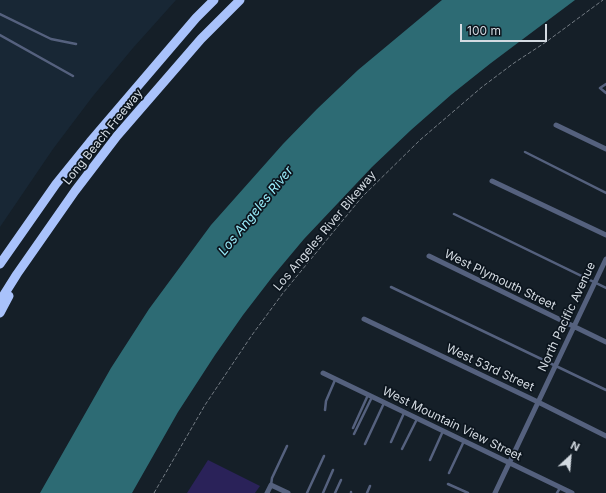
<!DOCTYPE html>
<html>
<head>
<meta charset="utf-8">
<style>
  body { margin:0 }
  #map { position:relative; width:606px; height:493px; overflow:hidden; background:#151f28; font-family:Inter,sans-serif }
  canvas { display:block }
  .north { position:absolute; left:550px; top:437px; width:40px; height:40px; -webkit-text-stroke:3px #0c151e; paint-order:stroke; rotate:26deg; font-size:11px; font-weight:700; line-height:16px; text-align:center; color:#d3dae1 }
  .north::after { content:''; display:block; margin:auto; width:14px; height:18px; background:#d3dae1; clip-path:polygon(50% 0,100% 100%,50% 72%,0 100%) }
  .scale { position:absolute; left:460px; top:24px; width:87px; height:18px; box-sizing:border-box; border:2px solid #d3dae1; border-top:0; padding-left:5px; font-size:12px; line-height:14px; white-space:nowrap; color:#d3dae1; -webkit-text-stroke:3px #0c151e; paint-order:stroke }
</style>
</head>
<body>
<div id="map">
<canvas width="606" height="493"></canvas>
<div class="north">N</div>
<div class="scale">100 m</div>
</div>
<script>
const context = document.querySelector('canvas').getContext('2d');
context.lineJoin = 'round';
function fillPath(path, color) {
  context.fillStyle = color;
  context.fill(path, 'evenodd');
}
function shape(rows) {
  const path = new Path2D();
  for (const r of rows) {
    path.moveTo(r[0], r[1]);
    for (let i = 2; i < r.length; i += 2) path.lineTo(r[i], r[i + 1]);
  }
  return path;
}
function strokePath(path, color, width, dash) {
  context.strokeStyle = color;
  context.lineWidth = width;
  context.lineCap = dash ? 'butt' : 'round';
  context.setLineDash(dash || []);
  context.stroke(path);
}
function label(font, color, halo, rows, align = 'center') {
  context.font = font + ' Inter,sans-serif';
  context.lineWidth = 3.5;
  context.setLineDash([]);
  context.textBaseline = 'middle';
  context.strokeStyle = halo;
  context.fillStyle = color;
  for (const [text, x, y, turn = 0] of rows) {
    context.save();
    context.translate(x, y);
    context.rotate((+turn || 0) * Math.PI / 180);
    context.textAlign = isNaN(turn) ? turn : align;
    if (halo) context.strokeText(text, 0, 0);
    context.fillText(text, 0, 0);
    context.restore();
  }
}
fillPath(shape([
  [0,0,176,0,133,48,93,96,53,149,0,227]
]), '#182735');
fillPath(shape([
  [208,460,260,486,255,493,187,493]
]), '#2a2259');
fillPath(shape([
  [442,0,575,0,491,63,452,94,411,130,372,167,304,239,273,276,243,315,215,355,178,412,132,493,40,493,111,368,149,309,211,225,283,144,317,109,358,70]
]), '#2d6b74');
strokePath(shape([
  [154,493,205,405,252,335,283,293,362,197,420,140,482,87,514,63,546,42,603,0]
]), '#757d85', 1, [4, 2]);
strokePath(shape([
  [0,14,51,39,76,44],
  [0,35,73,76],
  [606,84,600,88,606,93],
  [525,152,606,193],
  [454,214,606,288],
  [391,287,606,390],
  [325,410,326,401,335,380],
  [353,428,368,395],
  [354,434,372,397],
  [391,442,404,413],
  [365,444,384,403],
  [402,449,417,419],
  [430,460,443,431],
  [449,473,464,441],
  [448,484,468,493],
  [271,485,272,478,287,446],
  [307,493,324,456],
  [323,493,333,470],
  [335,493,341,480],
  [351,493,351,492],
  [367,493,370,486],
  [557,493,560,488]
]), '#55617e', 2.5);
strokePath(shape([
  [556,125,606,149],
  [492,181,606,235],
  [429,256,606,342],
  [364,319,538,402,606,436],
  [323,373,572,493],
  [267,493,271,485,288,493],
  [495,493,606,259]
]), '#55617e', 5);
strokePath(shape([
  [0,264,56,184,90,142,196,18,214,0],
  [0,301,17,274,75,191,117,136,201,39,240,0],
  [0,313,9,296]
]), '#a9c2fb', 9);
label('12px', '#d3dae1', '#0c151e', [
  ["Long Beach Freeway",103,137,-51],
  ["Los Angeles River Bikeway",325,231,-50],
  ["West Plymouth Street",500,280,26],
  ["North Pacific Avenue",567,317,-65],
  ["West 53rd Street",490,368,25],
  ["West Mountain View Street",452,424,26]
]);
label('italic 13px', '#99ecfa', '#0c151e', [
  ["Los Angeles River",256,211,-51]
]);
</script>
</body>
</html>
